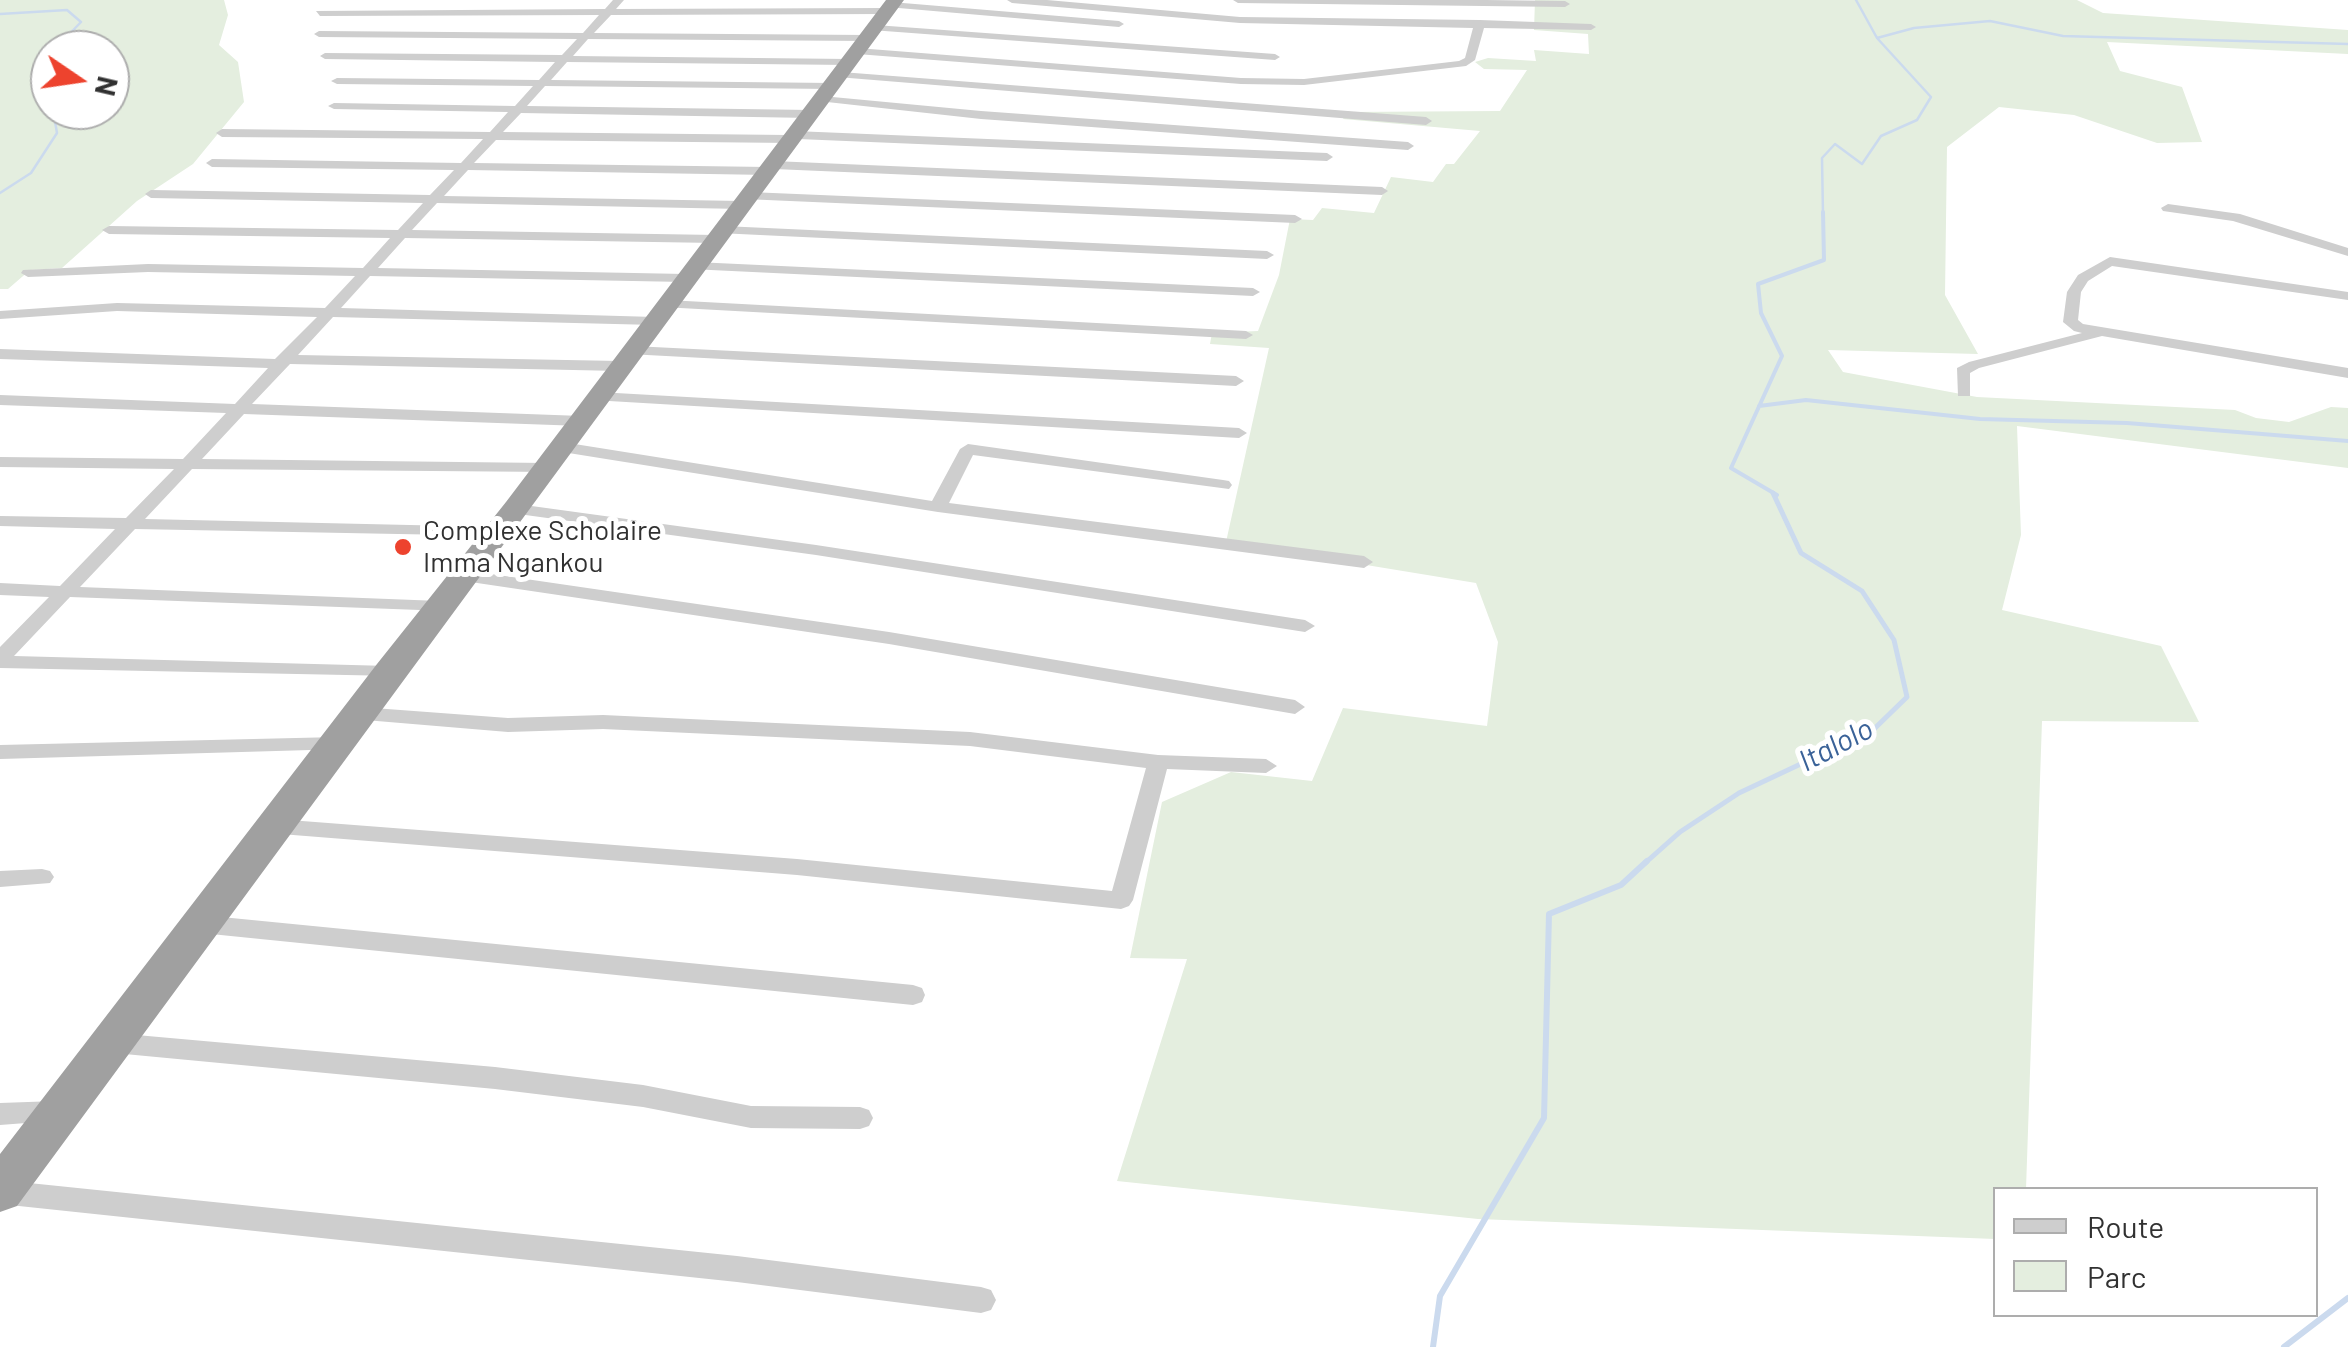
<!DOCTYPE html>
<html>
<head>
<meta charset="utf-8">
<style>
  body { margin:0 }
  #map { position:relative; width:2348px; height:1347px; overflow:hidden; background:#fff; font-family:Barlow,sans-serif }
  canvas { display:block }
  .legend { position:absolute; left:1993px; top:1187px; width:325px; height:130px; box-sizing:border-box; background:#fff; border:2px solid #adadad; margin:0; padding:12px 18px; list-style:none; font-size:30px; color:#313131 }
  .legend li { display:flex; align-items:center; gap:20px; height:50px }
  .legend b { width:50px; border:2px solid #adadad }
  .north { position:absolute; left:30px; top:30px; width:100px; height:100px; box-sizing:border-box; background:#fff; border:2px solid #adadad; border-radius:50%; rotate:103deg; font-size:28px; font-weight:700; line-height:40px; text-align:center; color:#313131 }
  .north::after { content:''; display:block; margin:auto; width:35px; height:45px; background:#ed432e; clip-path:polygon(50% 0,100% 100%,50% 72%,0 100%) }
</style>
</head>
<body>
<div id="map">
<canvas width="2348" height="1347"></canvas>
<ul class="legend">
<li><b style="height:12px;background:#cecece"></b>Route</li>
<li><b style="height:28px;background:#e4eedf"></b>Parc</li>
</ul>
<div class="north">N</div>
</div>
<script>
const context = document.querySelector('canvas').getContext('2d');
context.lineJoin = 'round';
function fillPath(path, color) {
  context.fillStyle = color;
  context.fill(path, 'evenodd');
}
function shape(rows) {
  const path = new Path2D();
  for (const r of rows) {
    path.moveTo(r[0], r[1]);
    for (let i = 2; i < r.length; i += 2) path.lineTo(r[i], r[i + 1]);
  }
  return path;
}
function strokePath(path, color, width, dash) {
  context.strokeStyle = color;
  context.lineWidth = width;
  context.lineCap = dash ? 'butt' : 'round';
  context.setLineDash(dash || []);
  context.stroke(path);
}
function label(font, color, halo, rows, align = 'center') {
  context.font = font + ' Barlow,sans-serif';
  context.lineWidth = 10;
  context.setLineDash([]);
  context.textBaseline = 'middle';
  context.strokeStyle = halo;
  context.fillStyle = color;
  for (const [text, x, y, turn = 0] of rows) {
    context.save();
    context.translate(x, y);
    context.rotate((+turn || 0) * Math.PI / 180);
    context.textAlign = isNaN(turn) ? turn : align;
    if (halo) context.strokeText(text, 0, 0);
    context.fillText(text, 0, 0);
    context.restore();
  }
}
fillPath(shape([
  [0,0,224,0,228,15,219,45,238,62,244,102,193,164,137,201,62,268,30,270,8,289,0,289],
  [50,50,110,50,110,110,50,110],
  [1535,0,2077,0,2103,13,2348,30,2348,54,2107,42,2120,71,2182,87,2202,142,2157,143,2074,115,1999,107,1947,147,1945,295,1978,354,1828,350,1843,372,1977,397,2235,410,2256,418,2289,422,2331,407,2348,408,2348,468,2017,426,2021,535,2002,610,2161,646,2199,722,2042,721,2026,1189,1996,1190,1995,1239,1478,1219,1117,1181,1187,959,1130,958,1162,802,1231,772,1312,781,1343,708,1487,726,1498,642,1476,583,1226,542,1269,348,1210,344,1212,333,1258,331,1279,275,1290,219,1313,220,1322,208,1374,213,1391,177,1433,182,1446,164,1454,164,1480,131,1343,119,1347,112,1500,111,1527,70,1484,69,1475,62,1488,58,1536,61,1534,50,1589,54,1588,34,1534,30]
]), '#e4eedf');
strokePath(shape([
  [0,14,67,10,81,22,54,50],
  [1877,38,1914,28,1990,21,2063,36,2348,44],
  [50,55,50,87],
  [0,193,31,173,57,133,53,110],
  [1823,215,1822,158,1835,144,1862,164,1881,136,1917,120,1931,97,1877,38,1856,0]
]), '#cbdaee', 2.5);
strokePath(shape([
  [1759,406,1806,400,1980,419,2127,423,2348,441],
  [1777,495,1731,468,1782,356,1761,313,1758,284,1824,260,1823,212]
]), '#cbdaee', 4);
strokePath(shape([
  [1644,864,1680,832,1739,793,1873,730,1907,697,1894,640,1862,591,1801,553,1773,493]
]), '#cbdaee', 5);
strokePath(shape([
  [1433,1347,1440,1296,1544,1118,1549,914,1621,885,1647,861],
  [2284,1347,2348,1298]
]), '#cbdaee', 6);
fillPath(shape([
  [613,0,624,0,616,9,886,8,891,11,886,14,611,15,594,33,867,35,872,38,867,41,588,39,573,56,849,59,854,62,849,65,567,62,551,80,832,83,838,86,832,89,545,86,527,106,811,110,817,114,811,118,521,113,503,132,788,135,794,131,1327,153,1333,157,1327,161,798,139,792,143,496,140,474,163,768,167,769,162,773,161,1382,187,1388,191,1382,195,774,169,773,174,769,175,468,170,444,196,742,201,749,205,742,209,437,203,412,230,716,235,723,239,716,243,405,238,378,268,685,274,692,278,685,282,370,276,341,308,655,317,662,321,655,325,333,317,298,355,620,361,628,366,620,371,290,364,252,404,582,416,590,421,582,426,244,414,202,459,546,463,554,468,552,472,192,469,145,519,498,527,507,532,504,536,135,529,80,587,440,601,450,607,447,611,70,597,14,656,389,666,399,672,396,676,0,668,0,647,49,597,0,595,0,583,60,586,115,529,0,526,0,516,126,518,174,469,0,467,0,457,183,459,226,413,0,405,0,395,235,404,268,368,0,359,0,349,275,359,317,317,117,311,0,319,0,311,117,303,325,308,355,276,148,272,28,277,21,273,23,270,148,264,363,268,390,238,109,234,102,230,109,226,398,230,423,203,151,198,145,194,151,190,430,195,454,170,212,167,206,163,212,159,461,163,483,139,222,137,216,133,222,129,490,132,508,112,334,109,328,106,334,103,515,106,533,86,337,84,331,81,337,78,539,80,555,62,325,59,320,56,325,53,562,55,577,39,319,37,314,34,319,31,583,33,599,15,320,16,316,11,605,9,613,0],
  [1007,0,1047,0,1240,17,1480,20,1591,24,1596,27,1591,30,1484,28,1475,60,1466,66,1304,85,1241,84,857,54,852,51,857,48,1241,78,1304,79,1459,61,1465,58,1473,28,1240,23,1012,3,1007,0],
  [1233,0,1486,0,1565,1,1570,4,1565,7,1238,3,1233,0],
  [891,2,1119,21,1124,24,1119,27,887,7,891,2],
  [875,25,1275,54,1280,57,1275,60,871,30,871,26,875,25],
  [841,72,1426,117,1432,121,1426,125,837,77,837,73,841,72],
  [822,96,981,111,1408,142,1414,146,1408,150,981,119,818,101,816,99,822,96],
  [749,192,1295,215,1302,219,1295,223,744,199,743,196,749,192],
  [2168,204,2240,214,2348,248,2348,256,2233,221,2163,211,2161,208,2168,204],
  [723,226,1267,251,1274,255,1267,259,718,233,716,230,723,226],
  [2110,257,2348,292,2348,300,2112,266,2088,281,2081,292,2078,320,2083,324,2348,368,2348,378,2102,336,1979,368,1970,373,1970,396,1958,396,1957,368,1969,362,2082,333,2074,331,2063,322,2067,292,2078,275,2110,257],
  [695,262,1253,288,1260,292,1253,296,690,269,690,263,695,262],
  [667,300,1246,331,1253,335,1246,339,662,307,662,301,667,300],
  [633,346,1236,376,1244,381,1236,386,628,354,625,351,633,346],
  [598,392,1239,428,1247,433,1239,438,592,400,590,397,598,392],
  [562,442,932,501,960,449,968,444,1223,480,1229,481,1232,485,1229,489,973,455,949,503,1364,556,1373,562,1364,568,938,512,556,451,556,443,562,442],
  [517,504,816,545,1305,620,1315,626,1305,632,816,555,511,513,508,509,517,504],
  [464,570,889,632,1295,700,1305,707,1295,714,889,644,457,580,455,576,457,572,464,570],
  [360,707,508,718,603,715,970,732,1158,755,1266,759,1277,766,1266,773,1167,769,1133,900,1129,906,1121,909,797,875,268,833,265,827,268,821,276,819,797,859,1112,891,1146,768,970,746,603,729,508,732,353,719,350,714,353,709,360,707],
  [338,737,349,744,345,749,0,759,0,745,338,737],
  [42,869,50,871,54,877,50,883,0,887,0,871,42,869],
  [201,915,913,985,922,988,925,995,922,1002,913,1005,201,933,193,930,189,924,193,918,201,915],
  [114,1033,495,1067,643,1085,751,1106,860,1107,869,1110,873,1118,869,1126,860,1129,751,1128,643,1107,495,1089,114,1053,105,1050,101,1043,105,1036,114,1033],
  [56,1101,65,1104,69,1112,65,1120,0,1125,0,1103,56,1101],
  [0,1180,737,1256,981,1287,991,1290,996,1300,991,1310,981,1313,737,1282,0,1204,0,1180]
]), '#cecece');
fillPath(shape([
  [886,0,904,0,17,1206,0,1212,0,1154,377,664,506,502,886,0]
]), '#a0a0a0');
for (const [x, y, r, color] of [
  [403,547,10,"#ed432e"]
]) {
  const dot = new Path2D();
  dot.arc(x, y, r, 0, 2 * Math.PI);
  context.fillStyle = color;
  context.fill(dot);
  strokePath(dot, '#fff', 4);
}
label('28px', '#313131', '#fff', [
  ["Complexe Scholaire",423,531],
  ["Imma Ngankou",423,563]
], 'left');
label('italic 30px', '#3a6298', '#fff', [
  ["Italolo",1836,745,-28]
]);
</script>
</body>
</html>
